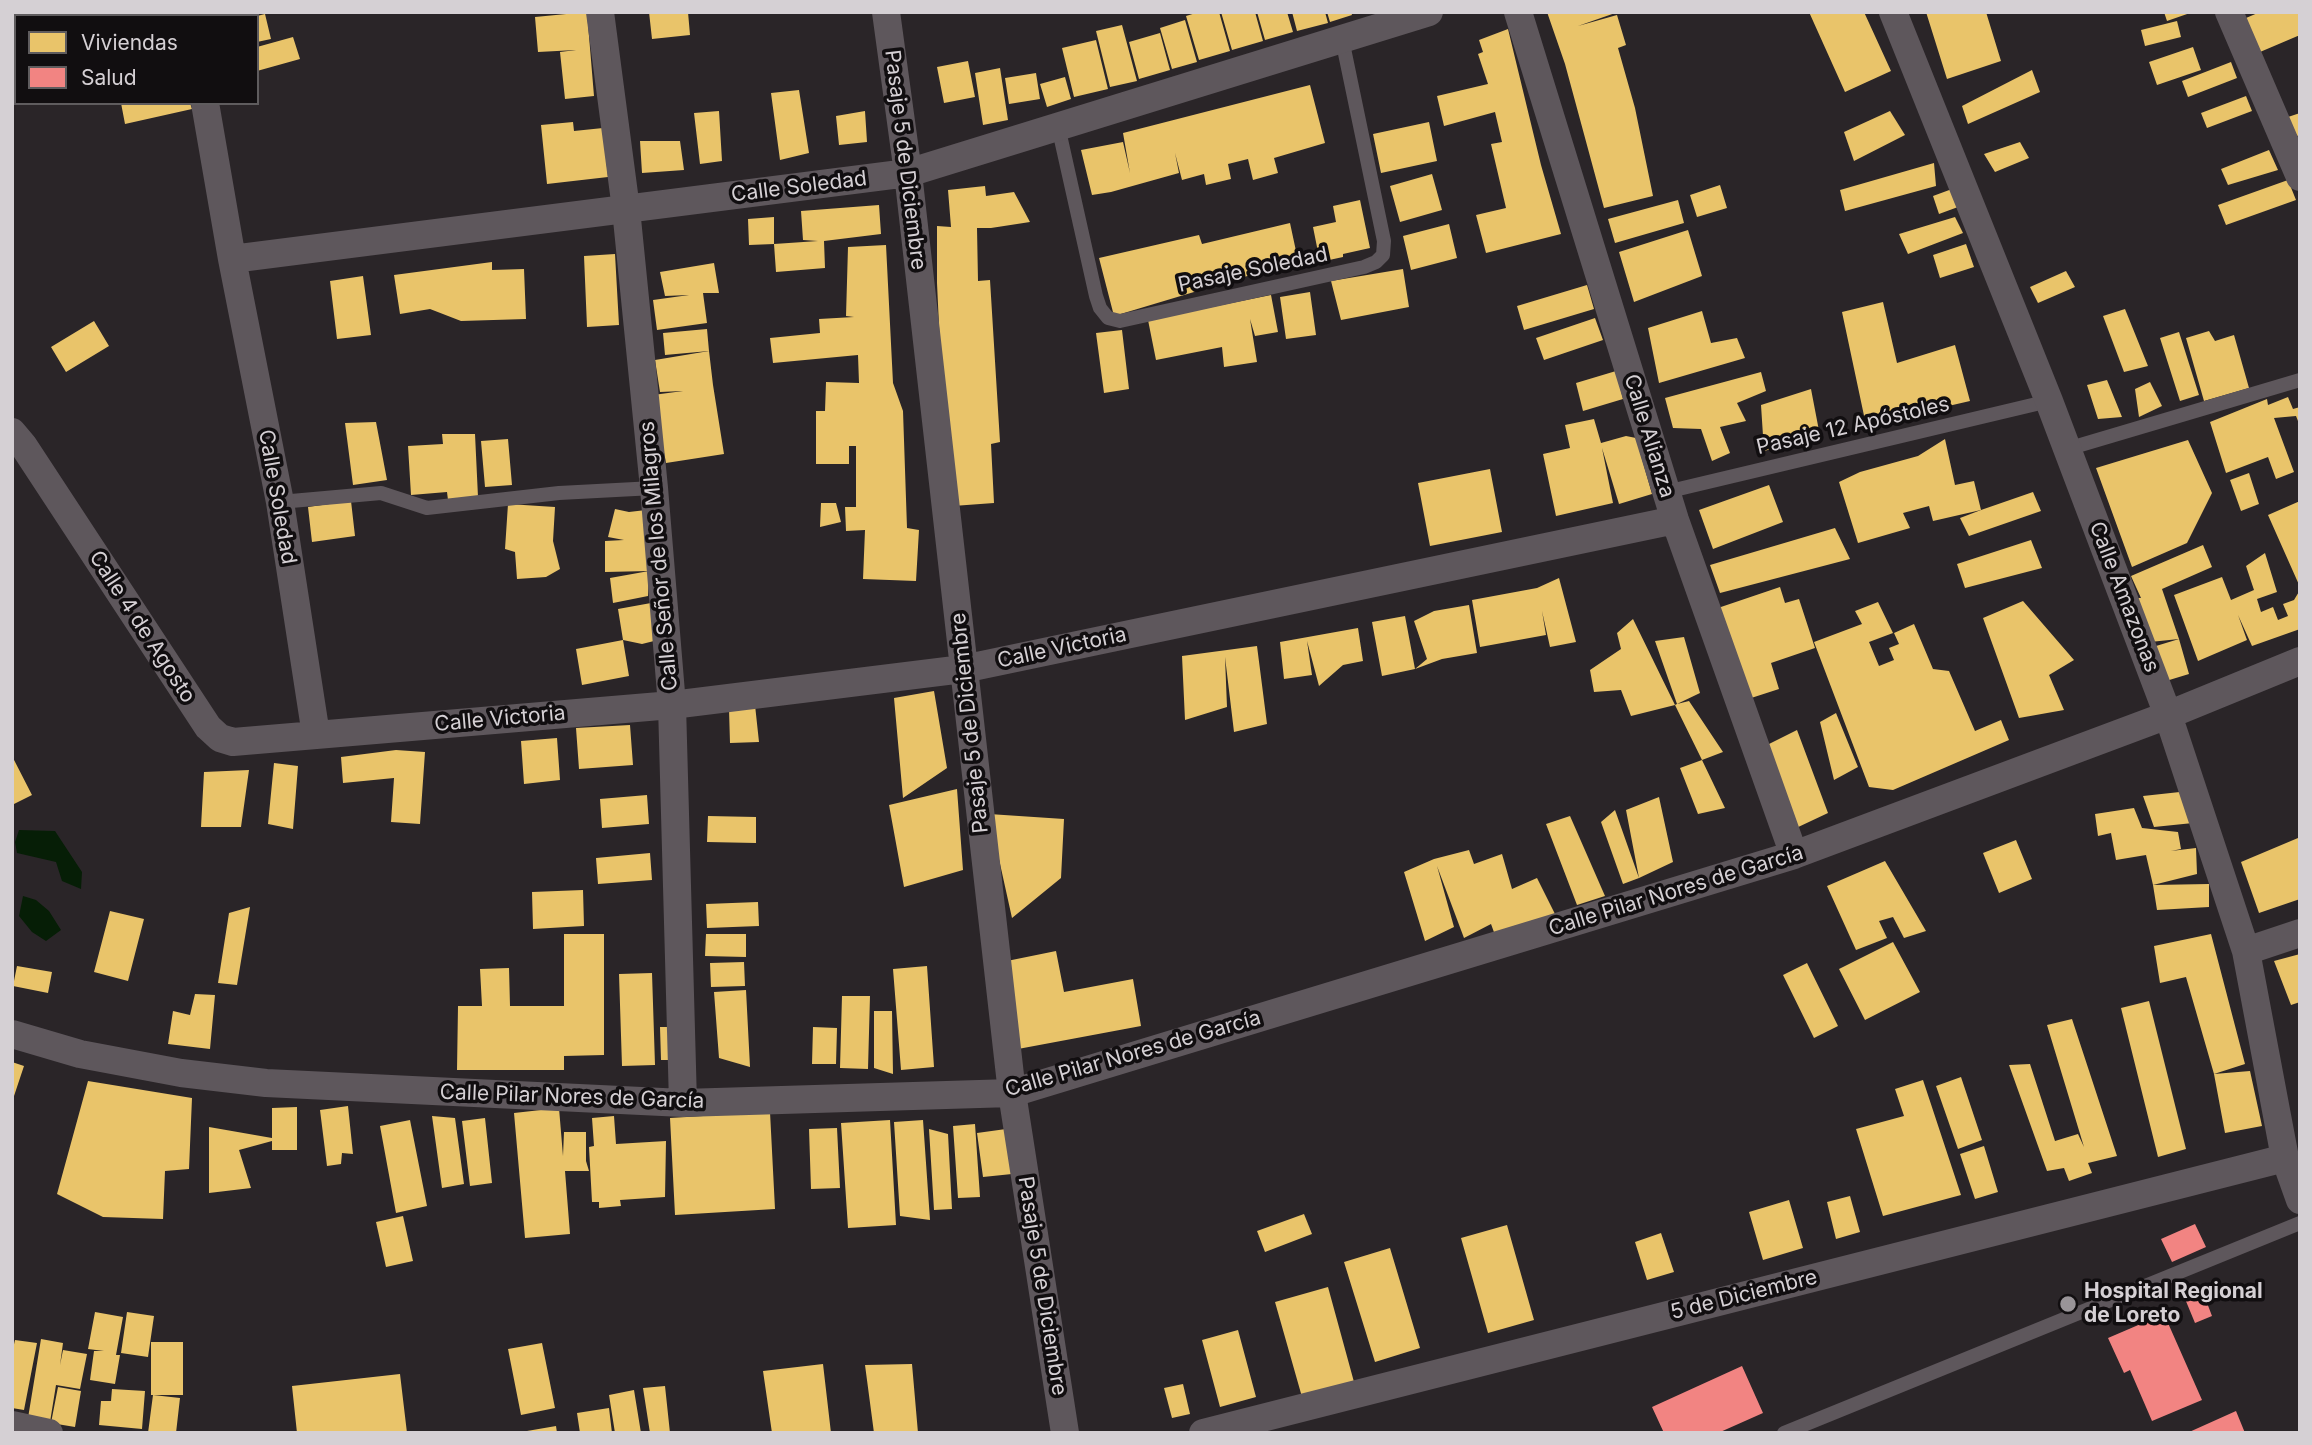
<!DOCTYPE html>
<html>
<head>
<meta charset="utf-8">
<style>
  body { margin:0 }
  #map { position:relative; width:2312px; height:1445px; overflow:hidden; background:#2a2528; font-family:Inter,sans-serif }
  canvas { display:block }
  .frame { position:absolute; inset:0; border:14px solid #d5d0d4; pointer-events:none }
  .legend { position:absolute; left:14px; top:14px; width:245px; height:91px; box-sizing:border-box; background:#110e10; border:2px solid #5f5c5e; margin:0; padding:9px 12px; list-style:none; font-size:21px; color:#d5d0d4 }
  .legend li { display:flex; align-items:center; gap:14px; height:35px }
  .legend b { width:35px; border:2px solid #5f5c5e }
</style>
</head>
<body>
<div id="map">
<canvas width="2312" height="1445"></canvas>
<div class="frame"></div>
<ul class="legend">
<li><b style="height:19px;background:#e9c46a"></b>Viviendas</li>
<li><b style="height:19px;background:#f28482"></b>Salud</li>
</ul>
</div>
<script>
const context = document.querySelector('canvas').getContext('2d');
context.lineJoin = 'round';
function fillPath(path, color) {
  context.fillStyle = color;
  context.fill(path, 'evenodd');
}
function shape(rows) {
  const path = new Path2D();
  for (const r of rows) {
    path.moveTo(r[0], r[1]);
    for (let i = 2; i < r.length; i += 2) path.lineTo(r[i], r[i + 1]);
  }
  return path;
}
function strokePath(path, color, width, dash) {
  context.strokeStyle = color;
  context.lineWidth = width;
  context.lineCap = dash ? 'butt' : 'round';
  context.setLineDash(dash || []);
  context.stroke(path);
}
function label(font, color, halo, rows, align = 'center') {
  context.font = font + ' Inter,sans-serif';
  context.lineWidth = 7;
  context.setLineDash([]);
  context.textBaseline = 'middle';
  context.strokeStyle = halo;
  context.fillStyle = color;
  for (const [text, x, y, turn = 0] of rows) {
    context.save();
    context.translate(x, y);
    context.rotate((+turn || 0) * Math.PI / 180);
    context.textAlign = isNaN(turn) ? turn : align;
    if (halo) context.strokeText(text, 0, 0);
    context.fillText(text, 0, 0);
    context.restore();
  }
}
fillPath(shape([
  [19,830,55,831,82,872,81,889,62,881,56,862,17,853,15,842],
  [23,896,36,900,49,911,61,930,46,941,32,932,19,916]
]), '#061e06');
fillPath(shape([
  [113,12,146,12,146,13,114,16],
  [587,12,594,96,565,99,560,52,576,50,538,52,535,17],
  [649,12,688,12,690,35,652,39],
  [1199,12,1219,12,1230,51,1199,60,1186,16],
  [1221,12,1255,12,1263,41,1232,50],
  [1257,12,1287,12,1293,32,1265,40],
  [1292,12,1325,12,1328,23,1297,31],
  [1327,12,1351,12,1352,15,1330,22],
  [1547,12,1618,12,1578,26,1617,15,1626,45,1618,48,1635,108,1653,196,1604,208,1565,64],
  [1809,12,1864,12,1891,71,1845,92],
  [1926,12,1986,12,2001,61,1947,79],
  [2164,12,2190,12,2190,13,2167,21],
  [2260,12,2300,12,2300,35,2260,52,2246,18],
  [265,14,271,39,257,42,257,16],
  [1185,20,1197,62,1172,69,1160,28],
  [2177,21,2181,37,2145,46,2141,30],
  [1122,25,1137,81,1110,87,1096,31],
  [1508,29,1541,165,1561,234,1486,253,1476,215,1506,208,1491,144,1502,142,1495,112,1444,126,1437,96,1488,84,1478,54,1483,52,1479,40],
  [1160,33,1170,70,1139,79,1129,42],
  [293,37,300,59,257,71,257,47],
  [1096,40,1108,89,1074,97,1062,48],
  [2193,47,2201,70,2157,85,2149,62],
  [968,61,975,97,944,103,937,67],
  [2231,62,2237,78,2188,97,2182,81],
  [1000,68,1008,120,983,125,975,73],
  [2032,70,2040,92,1968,124,1962,106],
  [1036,73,1040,99,1009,104,1005,78],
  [1065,77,1071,99,1047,107,1040,84],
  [1310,85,1325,143,1274,158,1278,173,1253,180,1248,159,1228,164,1231,179,1206,185,1204,174,1182,180,1175,153,1179,173,1111,192,1092,195,1081,150,1123,142,1130,173,1123,133],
  [799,90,809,153,780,160,771,93],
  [2246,96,2252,111,2207,128,2201,113],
  [121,103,190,103,192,109,125,124],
  [719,111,722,161,700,164,694,113],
  [865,111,867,142,839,145,836,116],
  [1890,111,1905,135,1854,161,1844,132],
  [2300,113,2300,135,2297,136,2288,117],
  [573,122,574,131,603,128,608,177,547,184,541,125],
  [1429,122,1437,161,1381,173,1373,134],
  [640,141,680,141,684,170,642,173],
  [2020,142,2029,158,1995,172,1984,154],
  [2269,150,2278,170,2228,185,2221,169],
  [1934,163,1936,186,1845,211,1840,190],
  [1432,174,1442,210,1400,222,1390,186],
  [2288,180,2296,200,2226,225,2218,205],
  [1720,185,1727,208,1697,217,1690,195],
  [985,186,986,196,1014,192,1030,222,991,228,977,228,978,281,990,280,1000,442,991,444,994,503,953,506,941,369,937,283,937,226,951,227,948,190],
  [1952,189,1958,207,1939,214,1933,196],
  [1360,200,1370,248,1343,254,1343,257,1320,262,1313,227,1336,222,1333,206],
  [1678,200,1684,223,1615,243,1608,219],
  [879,205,881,234,824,241,825,268,776,272,774,244,818,241,803,240,801,211],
  [774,217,774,244,749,245,748,219],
  [1955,217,1963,233,1908,254,1899,234],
  [1290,223,1299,265,1254,274,1114,316,1099,258,1199,235,1202,244],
  [1449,224,1457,258,1411,270,1403,236],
  [1688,230,1702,276,1634,302,1619,252],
  [1966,244,1974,267,1940,278,1933,255],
  [886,245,893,383,903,411,907,528,919,530,916,581,863,579,865,530,846,531,845,507,856,507,856,446,849,446,849,464,816,464,816,411,825,411,826,382,859,383,858,355,773,363,770,338,820,333,819,319,854,317,846,316,848,247],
  [615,254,619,325,587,327,584,256],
  [492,262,492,270,524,269,526,319,461,321,430,309,400,314,394,275],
  [714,263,719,293,703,293,707,323,657,330,653,300,689,295,665,296,660,272],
  [1403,269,1409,307,1341,320,1331,281],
  [2066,271,2075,287,2038,303,2030,287],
  [363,276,371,335,337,339,330,281],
  [1587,285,1594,309,1524,330,1517,306],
  [1310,292,1316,335,1286,339,1280,297],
  [1271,295,1278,332,1255,336,1250,319,1257,362,1224,367,1222,347,1156,360,1148,320],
  [1883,302,1897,363,1955,345,1970,401,1866,425,1842,312],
  [2125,309,2148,366,2124,372,2103,316],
  [1702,311,1711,343,1737,338,1745,358,1659,383,1648,328],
  [1595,318,1603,340,1544,360,1536,338],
  [94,321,109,346,66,372,51,347],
  [707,329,709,351,713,385,724,454,666,463,653,395,683,391,660,392,655,360,709,351,665,355,663,333],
  [1122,330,1129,389,1104,393,1096,333],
  [2209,331,2215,341,2234,335,2249,388,2204,401,2186,338],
  [2179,332,2199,395,2180,401,2160,338],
  [1616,371,1623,399,1583,411,1576,383],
  [1761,372,1766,391,1737,403,1746,421,1720,427,1730,453,1712,461,1701,429,1673,428,1665,398],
  [2107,380,2122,417,2098,419,2087,385],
  [2150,382,2162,406,2139,417,2135,389],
  [1811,389,1820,436,1764,451,1761,405],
  [2288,397,2293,409,2300,407,2300,426,2296,416,2274,418,2294,472,2276,479,2268,457,2226,473,2210,422,2267,399,2268,405],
  [1594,419,1601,443,1626,436,1636,438,1652,494,1619,504,1602,448,1613,503,1556,516,1543,454,1570,448,1565,425],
  [376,422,387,480,353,485,345,423],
  [442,434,475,434,478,497,448,500,447,492,411,495,408,446,443,444],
  [508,439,512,485,485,487,481,441],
  [1945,439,1955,485,1974,481,1981,510,2033,492,2041,511,1969,536,1960,518,1981,510,1933,521,1929,506,1903,513,1910,528,1858,543,1839,482,1860,472,1918,456],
  [2188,440,2212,493,2187,543,2132,567,2096,468],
  [1490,469,1502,532,1430,546,1418,483],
  [2249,473,2259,504,2241,511,2230,480],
  [1769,485,1783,522,1713,549,1699,510],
  [351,501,355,536,312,542,308,507],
  [2300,501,2300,587,2268,515],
  [821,503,836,503,841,522,820,527],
  [508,504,555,507,553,541,560,569,546,577,517,579,515,552,505,549],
  [615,509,629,512,646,510,649,571,648,596,613,603,610,578,649,571,605,572,605,541,624,540,608,537],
  [1835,528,1850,559,1720,593,1710,565],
  [2031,540,2042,568,1965,588,1957,564],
  [2203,545,2212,567,2162,589,2179,639,2189,674,2166,681,2156,646,2179,639,2150,642,2135,598,2141,598,2131,576],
  [2265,553,2277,592,2257,599,2261,612,2273,607,2278,620,2288,616,2283,604,2294,600,2300,590,2300,629,2252,646,2238,615,2247,640,2198,661,2174,595,2222,577,2231,600,2254,590,2246,566],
  [1559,578,1576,642,1550,647,1542,611,1546,635,1480,647,1472,600,1537,588],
  [1780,587,1785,603,1799,599,1815,648,1771,663,1779,689,1745,700,1715,609],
  [2023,601,2074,660,2049,675,2064,710,2019,718,1983,618],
  [1878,602,1893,633,1869,642,1879,666,1894,660,1889,648,1899,644,1894,633,1914,624,1933,669,1949,671,1975,731,2001,720,2009,740,1893,790,1869,787,1814,642,1862,624,1855,611],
  [651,603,658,640,642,644,623,640,618,609],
  [1469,605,1477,653,1442,659,1415,669,1427,659,1414,621,1434,611],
  [1405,616,1415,669,1382,676,1372,622],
  [1633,619,1675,705,1631,716,1621,690,1594,692,1590,670,1621,649,1617,633],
  [1358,628,1363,661,1343,665,1319,686,1307,641,1312,675,1284,679,1280,642],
  [1684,637,1700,693,1677,704,1689,701,1723,752,1702,760,1675,705,1677,704,1655,641],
  [623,640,629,676,582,685,576,649],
  [1257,646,1267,724,1234,732,1225,657,1227,707,1185,720,1182,656],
  [934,691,947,768,903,798,894,698],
  [755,705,759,742,730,743,729,709],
  [1836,713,1858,767,1834,780,1820,722],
  [630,725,633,765,579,769,576,728],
  [1797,730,1828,813,1794,829,1765,746],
  [557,738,560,780,524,784,521,741],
  [396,750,425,752,420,824,391,822,394,778,343,783,341,757],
  [12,756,32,795,12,805],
  [1702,760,1725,808,1698,814,1680,768],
  [274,763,298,766,293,829,268,824],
  [249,770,241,827,201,827,204,772],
  [957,789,963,870,904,887,889,805],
  [2189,791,2193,823,2154,827,2143,796],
  [647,795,649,824,602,828,600,799],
  [1659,797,1673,862,1639,878,1626,810],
  [2134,808,2142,828,2178,832,2181,849,2171,851,2196,848,2197,874,2153,885,2146,855,2116,860,2111,833,2098,836,2095,814],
  [1615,810,1639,878,1623,884,1601,822],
  [989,814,1064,819,1061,878,1012,918],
  [708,816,756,817,756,843,707,842],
  [1570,816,1605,896,1577,905,1546,824],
  [2298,838,2300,839,2300,899,2259,913,2241,862],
  [2016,840,2032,879,1999,893,1983,853],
  [1469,850,1474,864,1502,854,1512,889,1537,878,1555,914,1495,935,1491,924,1464,938,1437,866,1454,927,1425,941,1404,872,1434,859],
  [650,853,652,880,598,884,596,858],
  [1885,861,1926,931,1904,938,1893,917,1879,921,1887,938,1856,950,1827,886],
  [2209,884,2209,907,2157,910,2153,885],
  [583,890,584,926,533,929,532,892],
  [758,902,759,926,707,928,706,904],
  [250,907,237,985,218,983,229,913],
  [110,911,144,919,128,981,94,972],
  [564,934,604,934,604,1055,564,1056,564,1070,457,1070,458,1006,482,1006,480,969,509,968,510,1006,564,1006],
  [706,934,746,934,746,957,705,956],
  [2211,934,2245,1064,2214,1074,2186,977,2160,983,2154,946],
  [1893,942,1920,992,1865,1020,1839,969],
  [1056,951,1064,992,1133,979,1141,1026,1018,1049,1002,962],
  [2300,954,2300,1002,2291,1005,2274,961],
  [744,962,745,986,711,987,710,963],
  [1807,963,1838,1026,1814,1038,1783,975],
  [17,966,52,972,48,993,13,986],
  [927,966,934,1067,901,1070,893,969],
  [652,973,655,1065,622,1066,619,974],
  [746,990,750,1067,719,1058,714,992],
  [195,994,215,995,210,1049,168,1044,173,1011,190,1015],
  [842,996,870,996,868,1069,840,1068],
  [2149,1001,2186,1149,2158,1157,2121,1008],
  [874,1011,892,1011,893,1074,874,1068],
  [2072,1019,2117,1156,2088,1163,2092,1173,2069,1181,2064,1168,2047,1171,2009,1065,2030,1064,2055,1141,2078,1134,2084,1147,2047,1025],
  [660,1027,672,1027,672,1060,661,1060],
  [813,1027,837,1028,836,1064,812,1064],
  [12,1062,24,1066,13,1099,12,1098],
  [2250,1071,2262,1126,2225,1133,2214,1074],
  [1961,1077,1982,1140,1958,1149,1936,1086],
  [1923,1080,1961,1195,1883,1216,1856,1129,1904,1116,1895,1089],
  [88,1081,192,1098,189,1169,165,1171,163,1219,103,1217,57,1194],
  [348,1106,353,1154,342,1153,341,1164,327,1166,320,1110],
  [297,1107,297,1150,272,1150,272,1141,239,1150,251,1188,209,1193,209,1127,272,1138,272,1108],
  [559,1108,563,1156,564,1132,586,1132,586,1161,589,1171,565,1171,570,1234,525,1238,514,1113],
  [770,1112,775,1209,675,1215,670,1118],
  [432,1116,455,1118,464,1184,442,1188],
  [614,1116,616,1144,666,1141,665,1197,620,1200,621,1206,599,1208,599,1202,592,1202,589,1147,594,1146,592,1118],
  [485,1118,492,1183,470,1186,462,1121],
  [410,1120,427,1206,396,1213,380,1126],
  [890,1120,896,1225,848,1228,841,1123],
  [923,1120,930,1220,900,1216,894,1122],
  [975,1124,980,1197,958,1198,953,1126],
  [837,1128,840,1188,811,1189,809,1129],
  [929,1129,948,1134,952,1209,934,1210],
  [1006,1129,1012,1174,983,1177,977,1133],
  [1984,1146,1998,1192,1975,1199,1960,1154],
  [1850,1196,1860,1232,1836,1239,1827,1202],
  [1789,1200,1803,1248,1763,1260,1749,1212],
  [1304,1214,1312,1234,1265,1252,1257,1231],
  [403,1216,413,1261,386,1267,376,1222],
  [1507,1225,1534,1320,1488,1333,1461,1238],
  [1661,1233,1674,1272,1647,1280,1635,1242],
  [1390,1248,1420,1348,1375,1362,1344,1262],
  [1328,1287,1354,1382,1302,1397,1275,1302],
  [95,1312,123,1317,116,1355,120,1355,115,1384,90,1380,94,1351,104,1351,88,1349],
  [127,1312,154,1316,148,1357,121,1353],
  [1238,1330,1256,1397,1220,1407,1202,1340],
  [41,1339,63,1343,60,1365,63,1350,87,1354,80,1389,56,1385,50,1422,28,1418],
  [15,1340,37,1343,24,1410,12,1408,12,1353],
  [151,1342,183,1342,183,1395,151,1395],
  [542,1343,555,1408,521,1415,508,1349],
  [823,1364,831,1433,772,1433,763,1371],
  [912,1364,918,1433,874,1433,865,1365],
  [400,1374,407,1433,297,1433,292,1386],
  [1183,1384,1190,1414,1172,1418,1164,1388],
  [665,1386,670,1433,650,1433,643,1388],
  [58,1387,81,1391,75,1427,51,1423],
  [112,1389,145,1391,142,1429,99,1425,101,1401,111,1401],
  [634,1390,641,1433,615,1433,609,1395],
  [153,1395,180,1398,176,1433,148,1433],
  [609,1408,612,1433,580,1433,577,1413],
  [556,1426,557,1433,527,1433,527,1431]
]), '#e9c46a');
fillPath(shape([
  [2195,1224,2206,1247,2172,1262,2161,1239],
  [2201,1287,2212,1316,2195,1323,2183,1294],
  [2164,1314,2202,1400,2152,1421,2130,1370,2124,1373,2108,1338],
  [1742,1366,1763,1413,1718,1433,1664,1433,1652,1407],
  [2236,1411,2245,1433,2187,1433]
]), '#f28482');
strokePath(shape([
  [1058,126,1096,296,1100,308,1108,318,1120,321,1364,267,1376,262,1383,255,1384,241,1342,39],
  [2067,449,2300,380],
  [1666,492,2049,401],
  [280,502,381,493,427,508,559,493,654,488],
  [1784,1433,2300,1223]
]), '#5e575c', 14);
strokePath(shape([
  [189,12,190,16],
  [600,12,626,209,654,488,672,705,683,1103],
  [886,12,908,173,1012,1093,1065,1433],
  [1518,12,1675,520,1794,855],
  [1893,12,2049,401,2168,715,2246,951,2285,1158,2300,1200],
  [2229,12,2300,177],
  [205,103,232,259,280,502,316,735],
  [232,259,908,173,1429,12],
  [12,432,23,445,208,727,220,738,233,742,672,705,963,669,1675,520],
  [2246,951,2300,933],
  [12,1034,80,1054,181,1073,266,1083,683,1103,1012,1093,1794,855,2168,715,2300,661],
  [12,1425,49,1433],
  [1203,1433,2285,1158]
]), '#5e575c', 28);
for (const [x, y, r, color] of [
  [2068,1304,9,"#999498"]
]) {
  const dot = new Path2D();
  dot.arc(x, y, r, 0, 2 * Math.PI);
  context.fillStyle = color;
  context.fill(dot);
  strokePath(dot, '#110e10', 2.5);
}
label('21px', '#d5d0d4', '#110e10', [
  ["Pasaje 5 de Diciembre",905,160,83],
  ["Calle Soledad",799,187,-7],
  ["Pasaje Soledad",1253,270,-12],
  ["Pasaje 12 Apóstoles",1853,426,-13],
  ["Calle Alianza",1649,436,73],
  ["Calle Soledad",277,497,80],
  ["Calle Señor de los Milagros",659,556,-95],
  ["Calle Amazonas",2124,597,69],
  ["Calle 4 de Agosto",142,627,57],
  ["Calle Victoria",1062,648,-12],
  ["Calle Victoria",500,719,-5],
  ["Pasaje 5 de Diciembre",970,723,-96],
  ["Calle Pilar Nores de García",1676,891,-17],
  ["Calle Pilar Nores de García",1133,1054,-16],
  ["Calle Pilar Nores de García",572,1097,2],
  ["Pasaje 5 de Diciembre",1042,1286,81],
  ["5 de Diciembre",1744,1295,-14]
]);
label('bold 21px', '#d5d0d4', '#110e10', [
  ["Hospital Regional",2084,1292],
  ["de Loreto",2084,1316]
], 'left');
</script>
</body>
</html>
